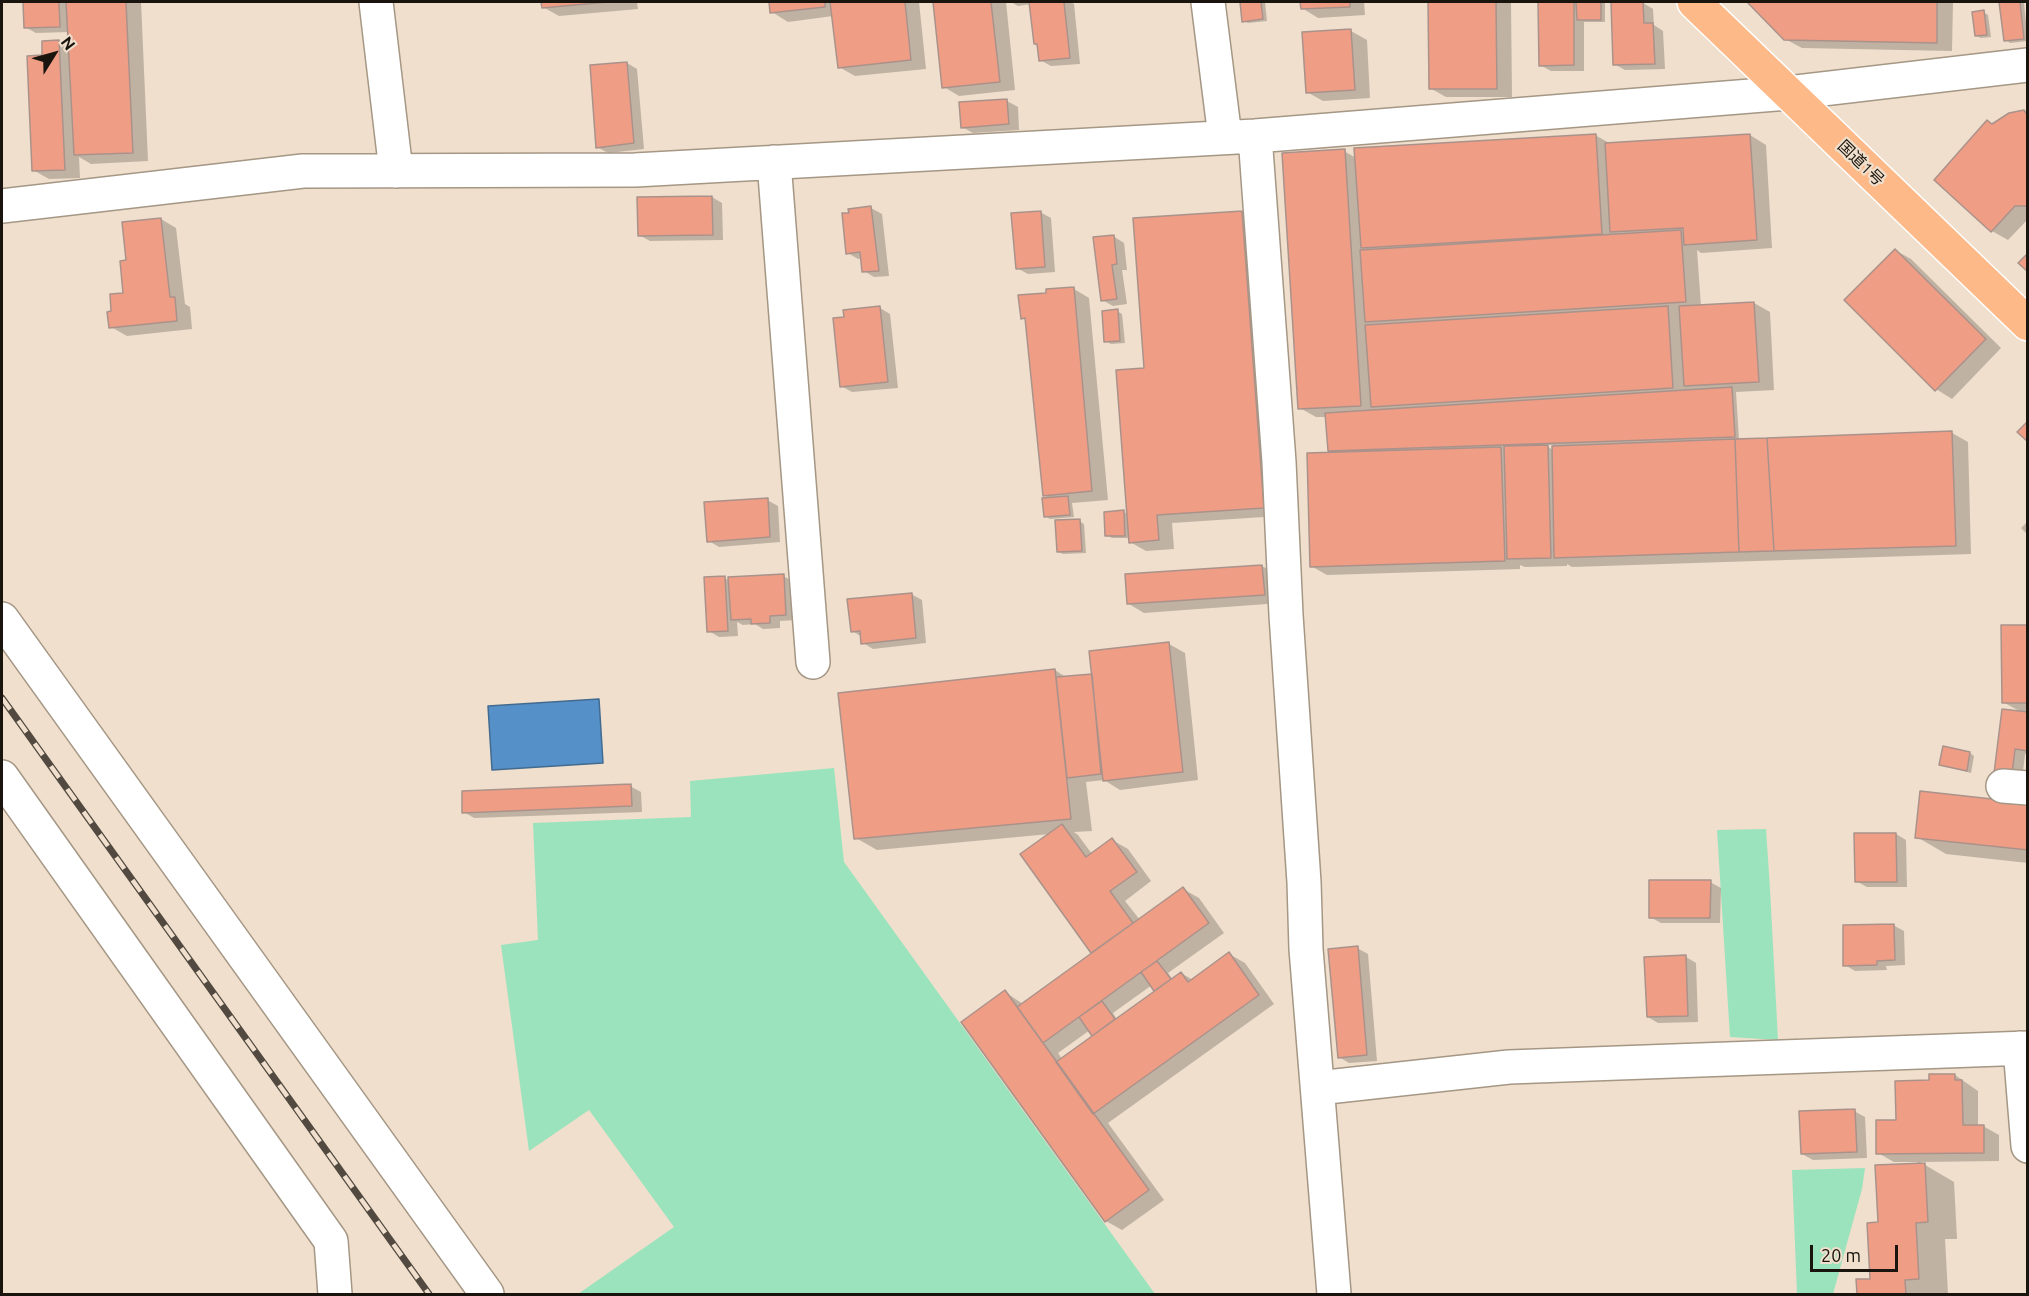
<!DOCTYPE html>
<html>
<head>
<meta charset="utf-8">
<style>
  body { margin:0 }
  #map { position:relative; width:2029px; height:1296px; overflow:hidden; background:#efdfcc; font-family:Ubuntu,sans-serif }
  canvas { display:block }
  .frame { position:absolute; inset:0; border:3px solid #19140d; pointer-events:none }
  .north { position:absolute; left:24px; top:24px; width:60px; height:60px; -webkit-text-stroke:4px #efdfcc; paint-order:stroke; rotate:53deg; font-size:16px; font-weight:700; line-height:24px; text-align:center; color:#19140d }
  .north::after { content:''; display:block; margin:auto; width:21px; height:27px; background:#19140d; clip-path:polygon(50% 0,100% 100%,50% 72%,0 100%) }
  .scale { position:absolute; left:1810px; top:1245px; width:88px; height:27px; box-sizing:border-box; border:3px solid #19140d; border-top:0; padding-left:8px; font-size:18px; line-height:21px; white-space:nowrap; color:#19140d; -webkit-text-stroke:4px #efdfcc; paint-order:stroke }
</style>
</head>
<body>
<div id="map">
<canvas width="2029" height="1296"></canvas>
<div class="frame"></div>
<div class="north">N</div>
<div class="scale">20 m</div>
</div>
<script>
const context = document.querySelector('canvas').getContext('2d');
context.lineJoin = 'round';
function fillPath(path, color) {
  context.fillStyle = color;
  context.fill(path, 'evenodd');
}
function shape(rows) {
  const path = new Path2D();
  for (const r of rows) {
    path.moveTo(r[0], r[1]);
    for (let i = 2; i < r.length; i += 2) path.lineTo(r[i], r[i + 1]);
  }
  return path;
}
function strokePath(path, color, width, dash) {
  context.strokeStyle = color;
  context.lineWidth = width;
  context.lineCap = dash ? 'butt' : 'round';
  context.setLineDash(dash || []);
  context.stroke(path);
}
function label(font, color, halo, rows, align = 'center') {
  context.font = font + ' Ubuntu,"Noto Sans JP",sans-serif';
  context.lineWidth = 4.5;
  context.setLineDash([]);
  context.textBaseline = 'middle';
  context.strokeStyle = halo;
  context.fillStyle = color;
  for (const [text, x, y, turn = 0] of rows) {
    context.save();
    context.translate(x, y);
    context.rotate((+turn || 0) * Math.PI / 180);
    context.textAlign = isNaN(turn) ? turn : align;
    if (halo) context.strokeText(text, 0, 0);
    context.fillText(text, 0, 0);
    context.restore();
  }
}
fillPath(shape([
  [834,768,844,862,1155,1294,578,1294,674,1227,589,1110,529,1151,501,945,538,940,533,823,691,817,690,781],
  [1766,829,1770,889,1778,1040,1730,1037,1717,830],
  [1865,1168,1862,1189,1833,1294,1797,1294,1792,1170]
]), '#9be3bd');
const water = shape([
  [599,699,603,763,492,770,488,706,599,699]
]);
fillPath(water, '#5590c8');
strokePath(water, '#436b90', 1.5);
fillPath(shape([
  [24,2,141,2,148,161,91,164,79,157,80,178,49,179,33,170,44,57,59,42,70,48,69,32,36,33,25,27],
  [543,2,637,2,638,9,559,16,543,7],
  [771,2,919,2,926,69,855,76,839,67,833,16,788,22,772,12],
  [935,2,1006,2,1015,90,959,96,944,87],
  [1011,2,1070,2,1074,4,1080,64,1051,66,1040,60,1039,45,1035,43,1031,4,1018,6],
  [1242,2,1265,2,1267,21,1248,23,1244,21],
  [1302,2,1364,2,1365,15,1318,18,1302,8],
  [1429,2,1511,2,1512,97,1446,97,1430,88],
  [1540,2,1605,2,1605,22,1584,22,1584,71,1551,71,1540,65],
  [1612,2,1638,2,1638,3,1643,3,1653,9,1654,25,1663,31,1665,69,1625,70,1614,64],
  [1749,2,1953,2,1952,51,1802,48,1785,39],
  [2001,2,2021,2,2024,3,2028,41,2010,43,2006,40],
  [1983,12,1988,15,1991,37,1981,38,1976,36],
  [1351,31,1367,40,1370,98,1323,101,1307,92],
  [627,63,637,69,644,149,608,153,597,147],
  [1007,101,1018,107,1019,130,973,133,962,127],
  [2023,111,2028,114,2028,219,2008,240,1992,231,1936,180,1993,125],
  [1595,135,1611,144,1750,135,1766,145,1772,248,1701,253,1697,250,1701,306,1754,303,1770,312,1774,390,1736,392,1739,440,1952,433,1968,442,1971,554,1572,567,1567,564,1567,566,1525,567,1520,565,1520,569,1327,575,1311,566,1336,454,1329,450,1327,417,1316,417,1300,408,1344,151,1356,158],
  [1545,445,1553,445,1553,450],
  [712,197,722,203,723,240,650,241,639,235],
  [871,208,882,214,889,276,874,277,864,271,862,258,858,259,848,253],
  [1040,212,1051,218,1055,272,1028,274,1017,268],
  [1242,212,1258,221,1279,516,1172,523,1174,549,1146,551,1130,542,1130,538,1112,538,1107,535,1124,512,1128,514,1145,369],
  [161,219,176,228,185,304,190,307,192,329,127,336,111,327,113,313,125,294,128,261],
  [1113,236,1124,243,1127,270,1122,270,1127,304,1113,306,1102,300],
  [1895,250,1911,259,2001,348,1952,399,1936,389],
  [1074,289,1089,298,1108,500,1072,503,1074,517,1050,519,1045,516,1051,499,1044,495,1026,320,1022,318,1047,295],
  [880,308,890,314,898,388,852,392,841,386],
  [1117,311,1122,314,1125,343,1111,344,1106,341],
  [767,500,778,506,780,542,719,547,709,541],
  [1079,521,1084,524,1086,553,1063,554,1059,552],
  [2028,521,2028,535,2021,528],
  [1262,566,1278,575,1280,603,1144,613,1129,604],
  [783,576,794,582,796,620,780,621,780,628,763,629,755,624,743,625,737,622,738,636,719,637,709,631,724,578,730,581],
  [911,594,922,600,926,643,873,649,863,643,862,637,852,631],
  [2028,626,2028,711,2023,711,2023,713,2028,714,2028,755,2025,754,2022,780,2006,778,2023,713,2003,702],
  [1169,644,1185,653,1198,780,1120,790,1104,780,1086,782,1092,831,1074,832,1078,835,1092,854,1112,840,1128,849,1151,881,1125,901,1140,920,1183,889,1199,898,1224,933,1168,973,1173,980,1181,973,1193,980,1229,954,1245,963,1274,1004,1108,1123,1164,1200,1122,1230,1106,1221,1005,992,1023,1004,1093,954,1022,855,1050,834,877,850,856,838,1055,670,1067,678,1093,675],
  [1152,985,1157,991,1117,1020,1113,1013],
  [1090,1030,1095,1036,1062,1059,1058,1053],
  [1970,753,1974,756,1971,773,1940,765],
  [630,786,641,792,642,812,474,818,464,812],
  [2028,804,2028,863,1946,854,1917,837],
  [1896,834,1906,840,1907,887,1867,887,1856,881,1856,835],
  [1710,882,1721,888,1720,923,1661,923,1650,917],
  [1893,925,1904,931,1905,965,1886,966,1887,970,1855,971,1845,965],
  [1357,948,1368,954,1377,1061,1349,1063,1339,1057],
  [1686,957,1696,963,1698,1022,1658,1023,1648,1017],
  [1955,1075,1978,1091,1978,1126,1983,1126,1999,1135,1999,1161,1920,1162,1954,1182,1957,1239,1945,1239,1948,1294,1859,1294,1858,1281,1871,1280,1880,1223,1918,1165,1918,1162,1894,1162,1878,1153,1898,1121,1931,1082],
  [1854,1111,1865,1117,1867,1158,1813,1160,1802,1154]
]), '#0003');
const building = shape([
  [23,2,59,2,60,27,24,28,23,2],
  [66,2,126,2,133,153,74,155,66,2],
  [541,2,608,2,542,8,541,2],
  [769,2,825,2,825,7,770,13,769,2],
  [830,2,905,2,911,60,838,68,830,2],
  [933,2,991,2,1000,82,942,88,933,2],
  [1029,2,1064,2,1070,58,1039,61,1037,44,1034,44,1029,2],
  [1240,2,1261,2,1263,19,1242,22,1240,2],
  [1300,2,1350,2,1350,7,1301,9,1300,2],
  [1428,2,1496,2,1497,89,1429,89,1428,2],
  [1538,2,1574,2,1574,65,1539,66,1538,2],
  [1576,2,1601,2,1601,20,1577,20,1576,2],
  [1611,2,1643,2,1644,23,1653,23,1655,64,1613,65,1611,2],
  [1747,2,1937,2,1937,43,1784,40,1747,2],
  [1999,2,2020,2,2024,39,2004,41,1999,2],
  [1984,10,1987,35,1975,36,1972,12,1984,10],
  [1351,29,1355,90,1306,93,1302,32,1351,29],
  [59,40,65,170,32,171,27,56,42,55,42,41,59,40],
  [627,62,634,143,596,148,590,65,627,62],
  [1007,99,1009,124,961,128,959,102,1007,99],
  [2024,110,2028,116,2028,206,2015,206,1991,232,1934,180,1987,120,1992,124,2009,113,2024,110],
  [1596,134,1602,234,1361,248,1354,148,1596,134],
  [1750,134,1757,240,1684,245,1683,228,1610,232,1605,143,1750,134],
  [1345,149,1361,406,1298,409,1282,153,1345,149],
  [712,196,713,235,638,236,637,197,712,196],
  [871,206,879,271,862,272,860,252,846,254,842,213,849,213,848,209,871,206],
  [1041,211,1045,267,1016,269,1011,213,1041,211],
  [1242,211,1264,508,1157,515,1159,540,1129,543,1116,370,1144,368,1133,218,1242,211],
  [161,218,170,297,175,297,177,321,109,328,107,312,111,311,110,294,123,293,120,261,126,260,122,222,161,218],
  [1681,230,1686,302,1365,322,1360,250,1681,230],
  [1114,235,1117,264,1112,265,1117,299,1101,301,1093,237,1114,235],
  [1895,249,1986,339,1935,391,1844,300,1895,249],
  [2028,253,2028,272,2018,263,2028,253],
  [1074,287,1092,491,1043,496,1025,318,1021,319,1018,295,1046,293,1046,289,1074,287],
  [1754,302,1759,382,1684,386,1679,306,1754,302],
  [880,306,888,382,840,387,833,318,844,317,843,310,880,306],
  [1668,306,1673,388,1371,407,1365,325,1668,306],
  [1118,309,1120,341,1104,342,1102,311,1118,309],
  [1732,387,1735,437,1328,451,1325,413,1732,387],
  [2028,421,2028,442,2017,432,2028,421],
  [1952,431,1956,546,1774,551,1767,438,1952,431],
  [1767,438,1774,551,1739,552,1735,439,1767,438],
  [1735,439,1739,552,1554,558,1552,446,1735,439],
  [1548,445,1551,558,1507,559,1504,446,1548,445],
  [1501,447,1505,561,1310,567,1307,453,1501,447],
  [1068,496,1070,515,1044,517,1042,498,1068,496],
  [768,498,770,537,707,542,704,502,768,498],
  [1124,510,1125,536,1105,536,1104,512,1124,510],
  [1080,519,1082,551,1057,552,1055,520,1080,519],
  [1262,565,1265,595,1127,604,1125,574,1262,565],
  [784,574,786,615,770,616,770,623,751,624,751,619,731,620,728,577,784,574],
  [725,576,728,631,707,632,704,577,725,576],
  [912,593,916,638,861,644,860,631,851,632,847,599,912,593],
  [2001,625,2028,625,2028,703,2002,703,2001,625],
  [1169,642,1183,772,1103,781,1089,651,1169,642],
  [1055,669,1071,819,854,839,838,693,1055,669],
  [1092,674,1101,774,1067,778,1056,677,1092,674],
  [2002,709,2028,712,2028,751,2015,749,2012,775,1994,773,2002,709],
  [1943,746,1970,752,1967,771,1939,765,1943,746],
  [631,784,632,806,462,813,462,791,631,784],
  [1920,791,2028,803,2028,850,1915,838,1920,791],
  [1062,824,1086,857,1112,838,1137,872,1110,891,1133,923,1091,953,1020,854,1062,824],
  [1854,833,1896,833,1897,882,1855,882,1854,833],
  [1649,880,1711,880,1710,918,1649,918,1649,880],
  [1183,887,1209,923,1043,1043,1017,1007,1183,887],
  [1894,924,1895,960,1877,961,1877,965,1843,966,1843,925,1894,924],
  [1358,946,1367,1055,1338,1058,1328,949,1358,946],
  [1229,952,1259,995,1093,1114,1056,1062,1181,972,1188,982,1229,952],
  [1686,955,1688,1016,1647,1017,1644,957,1686,955],
  [1157,961,1171,979,1154,991,1141,972,1157,961],
  [1005,990,1149,1190,1105,1222,961,1022,1005,990],
  [1102,1001,1115,1019,1092,1036,1079,1017,1102,1001],
  [1929,1074,1955,1074,1955,1080,1962,1080,1963,1125,1984,1125,1984,1153,1876,1154,1876,1120,1896,1120,1895,1081,1929,1080,1929,1074],
  [1855,1109,1857,1152,1801,1154,1799,1111,1855,1109],
  [1925,1163,1928,1222,1916,1223,1919,1279,1905,1280,1906,1294,1857,1294,1856,1279,1870,1279,1867,1223,1878,1222,1875,1165,1925,1163]
]);
fillPath(building, '#ef9d85');
strokePath(building, '#aa928b', 1.5);
const minor = shape([
  [376,2,396,171],
  [1208,2,1225,137],
  [1255,136,1279,462,1286,615,1304,882,1306,949,1334,1294],
  [774,162,813,662],
  [2,206,303,171,635,170,1255,136,1788,93,2028,65],
  [2,619,487,1294],
  [2,777,331,1241,335,1294],
  [2003,786,2028,788],
  [2020,1048,2028,1146],
  [1318,1088,1509,1067,2028,1048]
]);
const highway = shape([
  [1694,2,2028,324]
]);
strokePath(minor, '#a59785', 36);
strokePath(highway, '#fff', 36);
strokePath(minor, '#fff', 33);
strokePath(highway, '#feb989', 33);
const rail = shape([
  [2,698,429,1294]
]);
strokePath(rail, '#524a40', 7);
strokePath(rail, '#efdfcc', 4.5, [14]);
label('16px', '#19140d', '#efdfcc', [
  ["国道1号",1861,163,44]
]);
</script>
</body>
</html>
